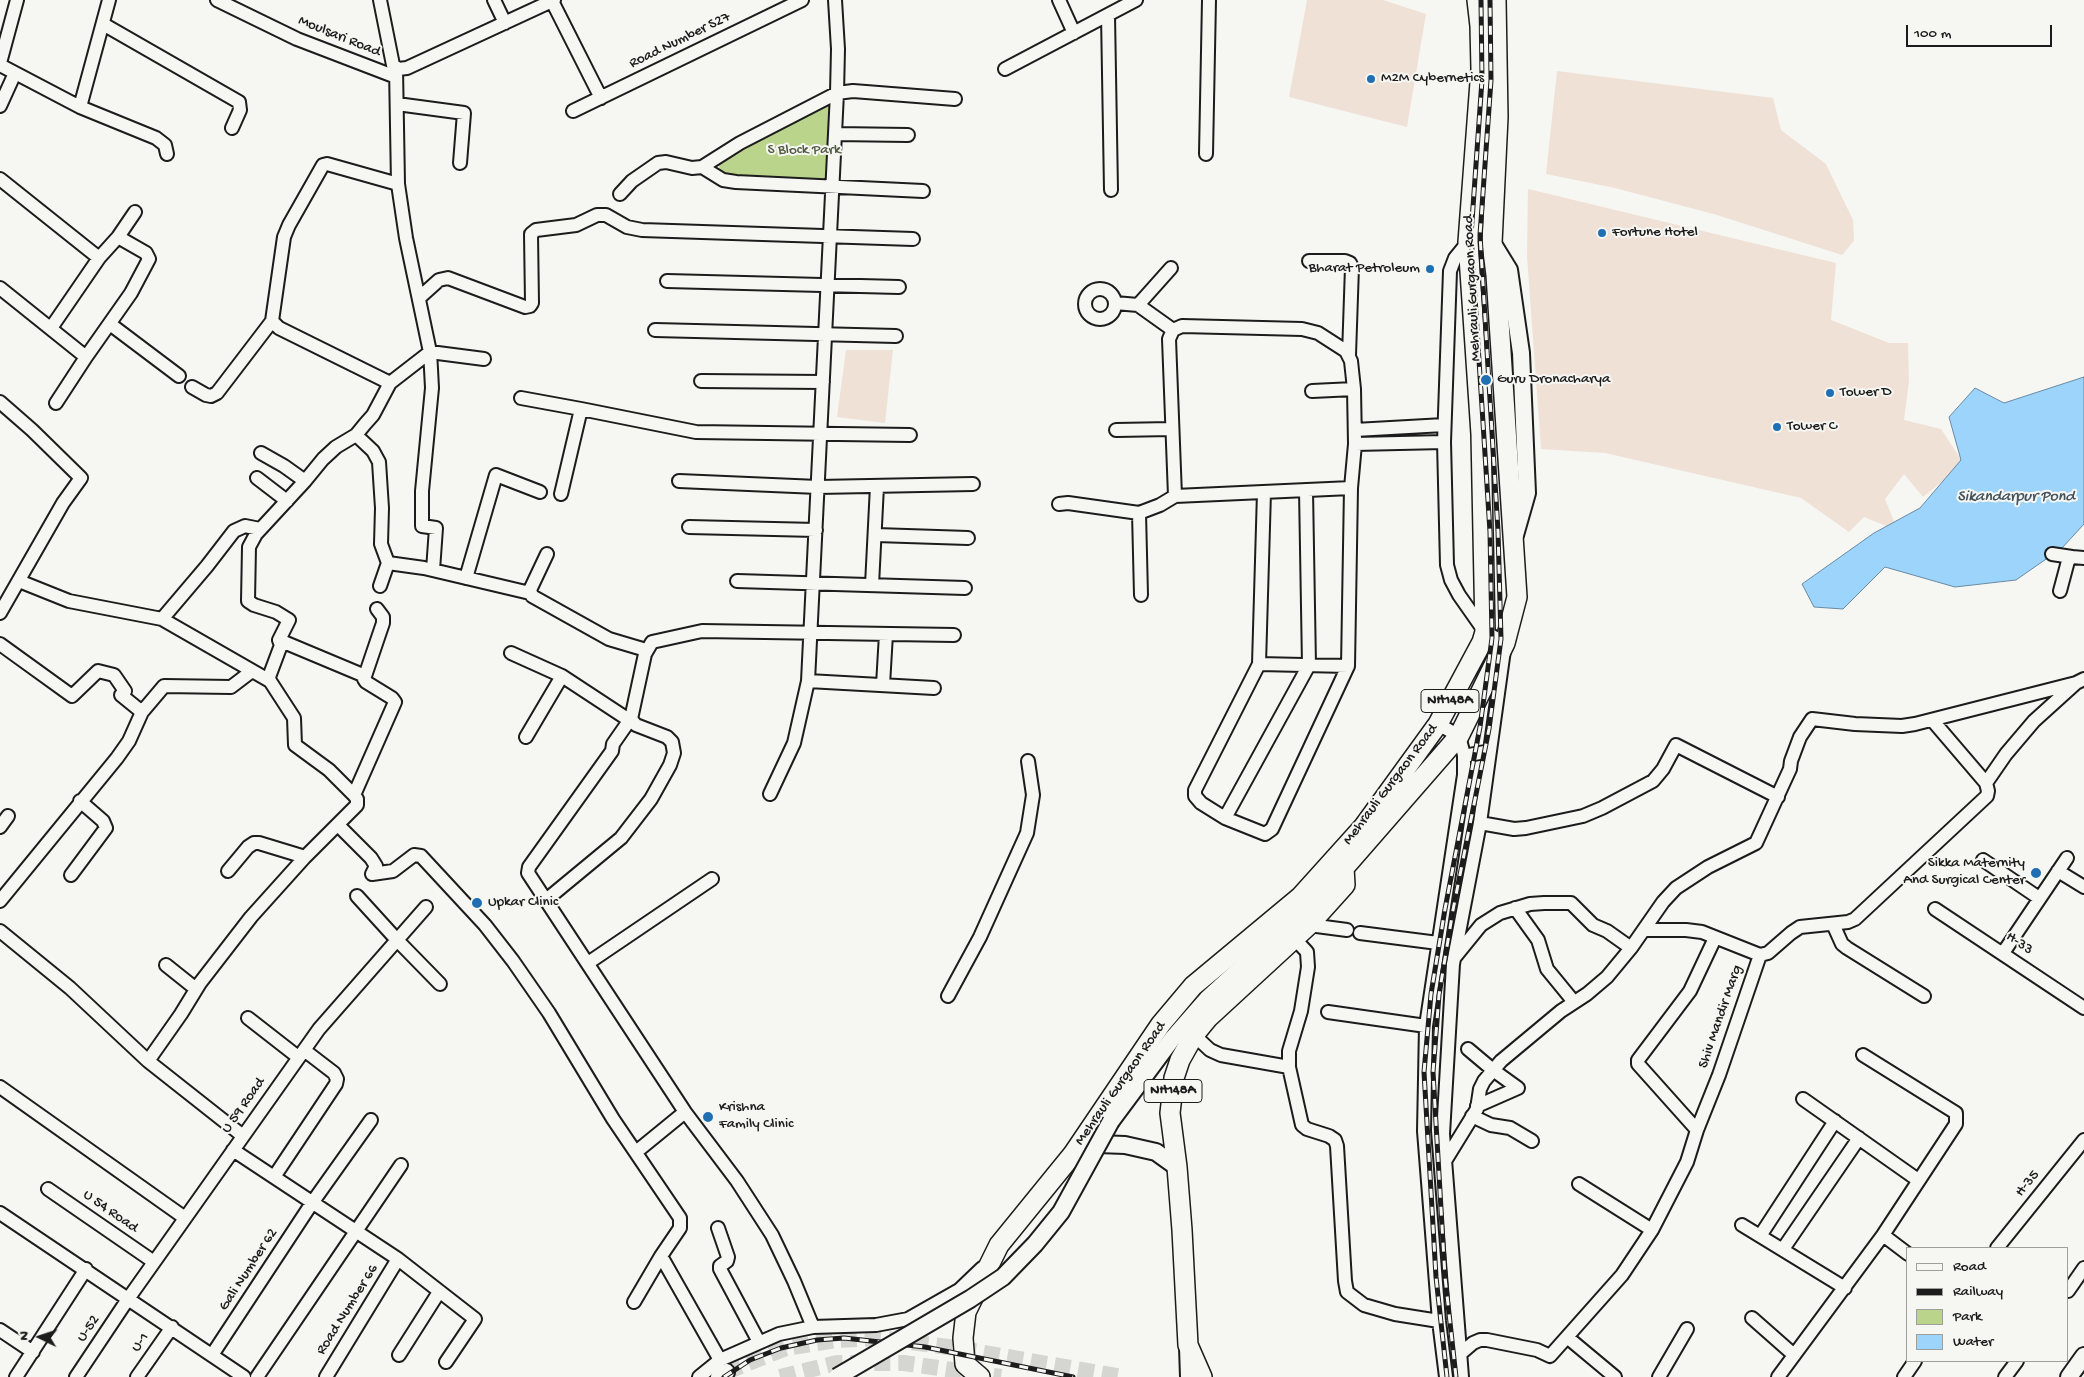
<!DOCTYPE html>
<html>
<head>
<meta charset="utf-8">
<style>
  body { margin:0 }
  #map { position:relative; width:2084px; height:1377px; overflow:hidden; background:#f6f6f2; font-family:"Gochi Hand",sans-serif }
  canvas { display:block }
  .legend { position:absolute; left:1906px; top:1247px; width:162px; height:115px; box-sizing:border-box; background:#f6f6f2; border:1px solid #9f9f9c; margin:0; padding:6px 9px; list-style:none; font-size:15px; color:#1c1c1c }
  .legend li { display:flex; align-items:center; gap:10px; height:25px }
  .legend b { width:25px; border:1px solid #9f9f9c }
  .north { position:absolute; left:15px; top:1312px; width:50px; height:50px; -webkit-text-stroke:4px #f6f6f2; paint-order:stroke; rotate:274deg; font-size:14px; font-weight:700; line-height:20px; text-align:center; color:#1c1c1c }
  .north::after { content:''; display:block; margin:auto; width:18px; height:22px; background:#1c1c1c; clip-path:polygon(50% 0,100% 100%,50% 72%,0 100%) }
  .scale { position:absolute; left:1906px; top:25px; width:146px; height:22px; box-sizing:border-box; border:2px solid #1c1c1c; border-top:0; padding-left:6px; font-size:15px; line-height:18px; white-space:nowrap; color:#1c1c1c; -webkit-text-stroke:4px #f6f6f2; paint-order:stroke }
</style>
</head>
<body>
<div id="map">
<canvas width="2084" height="1377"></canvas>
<ul class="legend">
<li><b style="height:6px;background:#f6f6f2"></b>Road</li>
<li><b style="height:6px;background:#1c1c1c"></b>Railway</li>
<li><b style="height:14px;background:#bad48b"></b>Park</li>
<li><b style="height:14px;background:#9dd4fc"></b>Water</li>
</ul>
<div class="north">N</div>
<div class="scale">100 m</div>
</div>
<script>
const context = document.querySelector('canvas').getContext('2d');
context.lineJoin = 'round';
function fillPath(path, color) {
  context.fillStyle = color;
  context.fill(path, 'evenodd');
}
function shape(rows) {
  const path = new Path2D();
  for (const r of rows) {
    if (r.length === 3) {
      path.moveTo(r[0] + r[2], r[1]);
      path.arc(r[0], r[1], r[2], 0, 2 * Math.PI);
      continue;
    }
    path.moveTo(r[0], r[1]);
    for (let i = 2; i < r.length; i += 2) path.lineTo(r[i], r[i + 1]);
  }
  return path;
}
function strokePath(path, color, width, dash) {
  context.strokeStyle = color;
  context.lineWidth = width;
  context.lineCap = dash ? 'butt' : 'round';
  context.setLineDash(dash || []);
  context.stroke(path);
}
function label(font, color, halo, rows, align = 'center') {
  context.font = font + ' "Gochi Hand",sans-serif';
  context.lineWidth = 4;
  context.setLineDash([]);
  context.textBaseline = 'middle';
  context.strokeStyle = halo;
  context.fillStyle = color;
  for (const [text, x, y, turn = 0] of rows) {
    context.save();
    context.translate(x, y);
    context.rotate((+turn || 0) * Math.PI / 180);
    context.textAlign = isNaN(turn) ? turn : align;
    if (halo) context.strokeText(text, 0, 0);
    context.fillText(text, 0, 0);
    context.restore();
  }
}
fillPath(shape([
  [1307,0,1383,0,1426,14,1407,127,1289,97],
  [1557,71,1773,98,1781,130,1826,164,1853,220,1854,241,1842,255,1717,215,1615,188,1546,174],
  [1528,189,1836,263,1831,320,1889,343,1908,343,1909,381,1904,420,1941,429,1964,464,1923,497,1904,474,1885,499,1898,531,1864,517,1849,532,1801,498,1605,453,1541,449,1527,256],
  [846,350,893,350,885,423,837,417]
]), '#f0e1d7');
fillPath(shape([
  [841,92,834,184,721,179,719,165]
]), '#bad48b');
const water = shape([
  [2084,377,2084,524,2062,548,2016,580,1955,587,1885,567,1843,609,1814,607,1802,584,1874,533,1920,508,1961,460,1949,417,1975,388,2004,403,2084,377]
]);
fillPath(water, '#9dd4fc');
strokePath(water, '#698aa2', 1);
strokePath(shape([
  [726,1372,786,1348,837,1340,879,1338,956,1348,1122,1377],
  [780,1377,837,1363,904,1363,1001,1377]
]), '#d5d5d2', 16, [16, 8]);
const minor = shape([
  [217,0,297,39,396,77],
  [380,0,393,65,398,69,407,68,554,0],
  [494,0,505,23],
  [1059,0,1074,33],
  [552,1,601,98],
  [1108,15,1111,190],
  [103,24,239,102,240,110,232,128],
  [0,63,17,0],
  [0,65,80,107,156,138,165,145,167,154],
  [396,68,398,184,406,238,430,352,431,369,432,388,422,491,422,526,436,528,433,570],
  [1005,69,1136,0],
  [397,104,464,113,460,163],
  [0,106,15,73],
  [80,107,109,0],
  [573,111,802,0],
  [835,134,908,135],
  [1206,154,1209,0],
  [702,167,723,180,736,182,923,191],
  [0,179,99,258],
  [620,194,632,181,658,163,666,162,692,168,702,167,740,143,837,93,853,91,955,99],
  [1309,261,1345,261,1350,263,1352,267,1349,355],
  [667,281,899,287],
  [0,288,86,357,131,293,149,259,146,253,118,237],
  [1100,304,15],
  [419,298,439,280,448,278,525,307,530,306,532,303,531,234,536,230,576,225,597,215,606,215,627,227,642,230,913,239],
  [1115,303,1138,305,1173,330],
  [1138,305,1171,268],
  [272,321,279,328,390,383,430,352,484,359],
  [110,324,179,376],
  [51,328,99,258,118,237,135,212],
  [655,330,896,336],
  [701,381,823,382],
  [192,387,206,395,211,396,217,393,272,321,284,237,289,225,323,165,327,164,398,184],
  [1312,391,1354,389],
  [521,398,581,409],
  [0,402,32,430,81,478,63,503,0,613],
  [56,403,86,357],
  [1116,430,1171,429],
  [1355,430,1444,425],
  [356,435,373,451,379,462,382,508,381,544,388,563,380,586],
  [1355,444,1444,442],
  [261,453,284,466,305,481],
  [257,478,287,501],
  [679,481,818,487,973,484],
  [561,494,581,409,696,432,910,435],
  [1175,496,1169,339,1173,330,1182,326,1302,329,1318,333,1346,351,1351,361,1354,389,1355,444,1351,488,1348,666,1272,829,1265,834,1225,818,1201,803,1195,796,1195,790,1259,664,1264,492],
  [1059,504,1068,503,1139,513,1160,505,1175,496,1351,488],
  [1139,513,1141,595],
  [689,527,816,530],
  [876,535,968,538],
  [547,554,530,590,532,596,609,639,646,650],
  [2052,554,2072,557],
  [388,563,424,568,530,593],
  [466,578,496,475,540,492],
  [19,581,69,601,162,619,270,681],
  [737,581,965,588],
  [872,585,877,486],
  [2060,591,2068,561,2072,557,2084,558],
  [162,619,207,566,234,531,245,526,260,529],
  [279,640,365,676],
  [0,644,72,696,98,671,114,675,125,691,121,695,142,712],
  [511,653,562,676,632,722],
  [1259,664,1348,666],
  [808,681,934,688],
  [883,685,886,634],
  [629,721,613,744,612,751,529,867,528,873,685,1112,737,1181,772,1235,794,1281,813,1327],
  [1438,724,1459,736,1464,755,1464,775,1426,1026,1424,1131,1439,1321,1446,1377],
  [526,737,562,676],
  [1464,756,1490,751],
  [1986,783,2006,754,2034,721,2076,683,2084,679],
  [770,794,794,743,808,681,837,93,838,49,835,0],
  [354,795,395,702,392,698,366,682,364,679,383,623,383,617,377,609],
  [1225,818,1309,665,1306,490],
  [1480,823,1514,829,1526,828,1583,816,1602,808,1653,781,1663,769,1676,745,1778,797],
  [338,825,371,858,376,866,372,874],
  [0,827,8,816],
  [1983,860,2039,898],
  [228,871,248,847,254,843,259,843,305,857],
  [2058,871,2084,887],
  [372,874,393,871,414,855,421,856,485,925,513,961,549,1013,613,1119,680,1218,680,1228,661,1256,720,1360],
  [71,875,106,828,103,821,80,801],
  [357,896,397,940,440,984],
  [546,900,621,838,651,799,670,765,674,753,672,742,667,737,636,725,631,719,645,654,652,642,702,631,954,635],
  [0,901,117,758,129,741,142,712,164,686,231,687,252,671],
  [1515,908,1538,940,1547,969,1574,1002],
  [1935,909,2084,1008],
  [1833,924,1842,944,1847,948,1924,996],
  [1309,925,1347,930],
  [1644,930,1686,930,1702,932,1760,955,1768,953,1791,933,1800,927,1848,922,1855,919,1987,796,1988,791,1986,783,1933,721],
  [0,931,70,988,148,1061,243,1136],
  [1360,933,1438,943],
  [2003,953,2067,858],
  [1455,957,1481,925,1500,913,1530,904,1544,903,1571,903,1593,925,1607,931,1631,948],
  [588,963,712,879],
  [166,965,196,989],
  [948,996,980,937,1027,833,1033,795,1028,761],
  [1328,1012,1426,1026],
  [248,1018,298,1057],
  [1194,1035,1210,1050,1221,1055,1289,1067,1302,1125,1307,1129,1329,1136,1335,1140,1337,1146,1345,1281,1347,1292,1364,1305,1395,1314,1439,1321],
  [1468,1049,1493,1070,1518,1088,1477,1106],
  [148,1061,181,1014,200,983,251,917,305,857,357,805,357,799,354,795,329,770,295,745,294,718,270,681,269,677,281,645,279,640,289,620,276,612,254,605,248,601,249,547,256,534,305,481,323,459,336,447,356,435,365,424,373,415,390,383],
  [1289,1067,1289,1051,1301,1011,1308,967,1307,952,1294,938],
  [0,1087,185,1218],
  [1803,1099,1918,1180],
  [1472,1116,1491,1125,1510,1128,1532,1141],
  [1697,1130,1638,1064,1638,1060,1690,991,1715,938],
  [233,1150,398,1259,475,1319,446,1362],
  [636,1152,685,1112],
  [1445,1161,1477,1109,1480,1089,1484,1081,1501,1061,1561,1011,1587,994,1607,977,1631,948,1663,902,1676,888,1708,867,1756,843,1790,769,1791,761,1800,737,1812,719,1855,724,1902,726,1915,724,2076,683],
  [274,1177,336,1084,337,1079,334,1073,304,1050],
  [1579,1184,1652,1230],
  [48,1189,154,1262],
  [0,1213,244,1377],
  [1742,1225,1845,1288],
  [718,1228,728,1257,727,1261,720,1266,720,1269,759,1342],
  [1883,1235,1908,1254],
  [1760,1236,1835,1121],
  [1997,1248,2084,1140],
  [1783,1249,1859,1138],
  [2068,1291,2084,1268],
  [634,1302,661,1256],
  [1752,1318,1794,1355],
  [0,1330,33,1352],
  [1567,1337,1615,1377],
  [212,1355,312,1203,371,1120],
  [399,1355,439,1292],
  [1459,1355,1473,1343,1480,1340,1487,1340,1537,1350,1550,1356,1622,1275,1652,1230,1687,1162,1697,1130,1719,1075,1760,955],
  [16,1377,86,1269],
  [76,1377,128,1299,319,1029,426,907],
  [137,1377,172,1327],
  [257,1377,401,1165],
  [326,1377,398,1259],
  [699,1377,720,1360,779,1334,813,1327,876,1325,908,1319,959,1290,982,1268],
  [1462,1377,1443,1134,1453,964,1480,823,1505,643,1485,632,1459,595,1451,580,1447,565,1444,442,1450,271,1455,258,1468,242],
  [1659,1377,1687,1329],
  [1778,1377,1883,1235,1956,1124,1956,1113,1863,1055],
  [1904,1377,1915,1361],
  [2005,1377,2017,1361]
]);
const major = shape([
  [1493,244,1509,270,1521,353,1527,493,1515,535],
  [1111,1121,1172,1039,1207,999,1310,905,1344,868],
  [1087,1148,1098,1144,1125,1145,1156,1152,1177,1167],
  [1188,1347,1189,1377],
  [719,1377,726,1372],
  [2069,1377,2084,1356]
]);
const highway = shape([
  [980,1377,965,1364,963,1338,966,1312,999,1245,1073,1154,1161,1024,1193,986,1300,897,1364,826,1438,724,1482,642,1485,632,1481,434,1468,242,1481,69,1480,26,1477,0],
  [1202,1377,1188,1345,1182,1230,1177,1167,1170,1113,1174,1078,1180,1060,1194,1035,1208,1018,1309,925,1345,885,1344,868,1459,736,1505,643,1517,597,1496,275,1492,243,1498,117,1496,0]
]);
strokePath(minor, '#1c1c1c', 16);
strokePath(major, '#1c1c1c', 20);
strokePath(highway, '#1c1c1c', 22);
strokePath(minor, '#f6f6f2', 12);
strokePath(major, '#f6f6f2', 16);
strokePath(highway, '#f6f6f2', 19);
const rail = shape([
  [724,1377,750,1360,781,1348,817,1340,844,1338,925,1347,1073,1377],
  [1447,1377,1436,1277,1424,1072,1431,994,1445,909,1480,727,1492,638,1490,532,1471,235,1482,80,1481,0],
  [1456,1377,1445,1277,1433,1072,1439,995,1453,910,1489,729,1501,639,1498,531,1480,235,1491,80,1490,0]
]);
strokePath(rail, '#1c1c1c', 5);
strokePath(rail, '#f6f6f2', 3, [9]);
const majorBridge = shape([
  [837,1377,970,1299,1003,1277,1035,1244,1061,1212,1111,1121]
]);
strokePath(majorBridge, '#1c1c1c', 20, []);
strokePath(majorBridge, '#f6f6f2', 16);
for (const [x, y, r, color] of [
  [1371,79,5,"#1f6fb2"],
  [1602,233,5,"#1f6fb2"],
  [1430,269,5,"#1f6fb2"],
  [1486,380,6,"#1f6fb2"],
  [1830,393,5,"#1f6fb2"],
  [1777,427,5,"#1f6fb2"],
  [2036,873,6,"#1f6fb2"],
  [477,903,6,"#1f6fb2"],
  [708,1117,6,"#1f6fb2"]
]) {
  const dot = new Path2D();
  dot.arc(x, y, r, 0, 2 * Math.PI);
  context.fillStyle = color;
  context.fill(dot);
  strokePath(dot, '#f6f6f2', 2);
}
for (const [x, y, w] of [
  [1450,701,58],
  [1173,1091,58]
]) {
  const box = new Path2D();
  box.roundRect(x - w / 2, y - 11.5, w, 23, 4);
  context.fillStyle = '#f6f6f2';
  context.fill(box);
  strokePath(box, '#1c1c1c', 1);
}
label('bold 14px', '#1c1c1c', null, [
  ["NH148A",1450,701],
  ["NH148A",1173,1091]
]);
label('15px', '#1c1c1c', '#f6f6f2', [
  ["Moulsari Road",339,37,22],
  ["Road Number S27",680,41,-26],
  ["Mehrauli Gurgaon Road",1473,288,-93],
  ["Mehrauli Gurgaon Road",1391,785,-53],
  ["H-33",2019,944,34],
  ["Shiv Mandir Marg",1721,1017,-71],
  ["Mehrauli Gurgaon Road",1121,1084,-55],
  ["U 59 Road",244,1106,-55],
  ["H-35",2028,1184,-51],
  ["U 54 Road",110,1212,35],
  ["Gali Number 62",249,1270,-57],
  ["Road Number 66",348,1310,-58],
  ["U-52",89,1329,-56],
  ["U-1",141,1343,-55]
]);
label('15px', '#1c1c1c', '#f6f6f2', [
  ["M2M Cybernetics",1381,79],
  ["Fortune Hotel",1612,233],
  ["Bharat Petroleum",1420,269,"right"],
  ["Guru Dronacharya",1497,380],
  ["Tower D",1840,393],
  ["Tower C",1787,427],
  ["Sikka Maternity",2025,864,"right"],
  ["And Surgical Center",2025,881,"right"],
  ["Upkar Clinic",488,903],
  ["Krishna",719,1108],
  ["Family Clinic",719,1125]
], 'left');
label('15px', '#535c43', '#f6f6f2', [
  ["S Block Park",804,151]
]);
label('italic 16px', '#43535f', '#f6f6f2', [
  ["Sikandarpur Pond",2016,498]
]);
</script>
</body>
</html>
